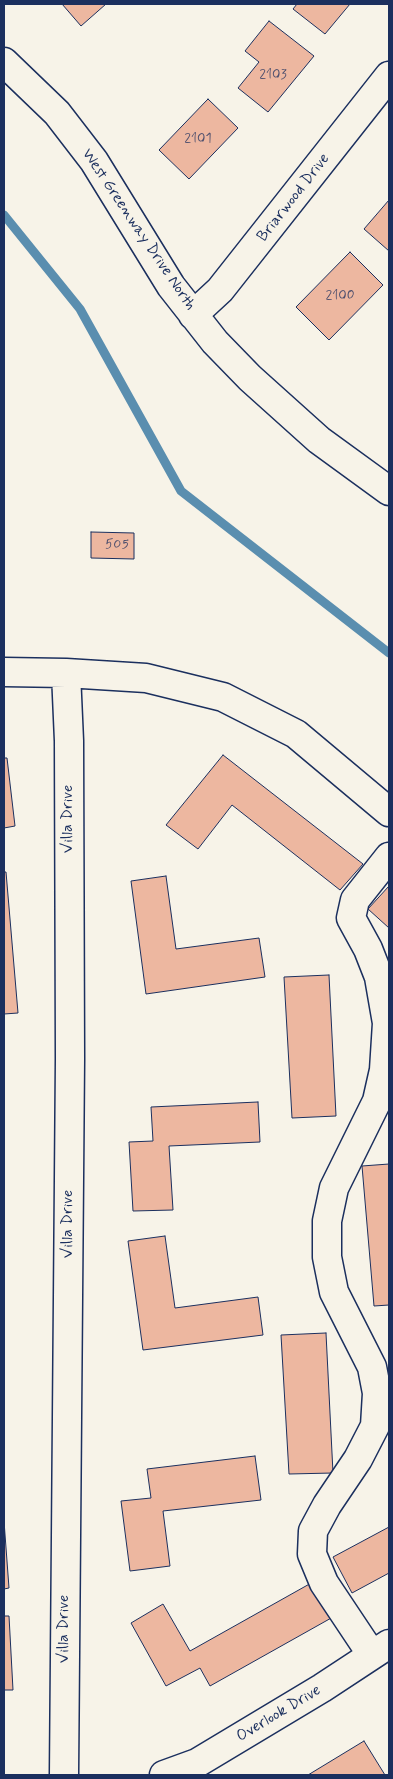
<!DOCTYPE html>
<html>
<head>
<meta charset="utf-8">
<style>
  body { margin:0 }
  #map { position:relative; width:393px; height:1779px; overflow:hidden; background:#f7f3e8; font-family:Mynerve,sans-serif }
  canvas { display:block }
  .frame { position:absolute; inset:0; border:5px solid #1b2f5e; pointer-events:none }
</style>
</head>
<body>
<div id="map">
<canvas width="393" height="1779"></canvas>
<div class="frame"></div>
</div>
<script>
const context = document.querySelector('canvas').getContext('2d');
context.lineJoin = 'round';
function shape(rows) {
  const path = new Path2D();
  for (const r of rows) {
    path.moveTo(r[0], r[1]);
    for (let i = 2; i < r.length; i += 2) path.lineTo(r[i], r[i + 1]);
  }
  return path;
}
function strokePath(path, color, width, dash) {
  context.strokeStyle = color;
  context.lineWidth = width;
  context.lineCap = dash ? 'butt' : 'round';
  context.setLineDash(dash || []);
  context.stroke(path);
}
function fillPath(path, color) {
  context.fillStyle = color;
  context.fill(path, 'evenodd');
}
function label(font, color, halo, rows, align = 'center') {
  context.font = font + ' Mynerve,sans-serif';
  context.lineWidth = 5;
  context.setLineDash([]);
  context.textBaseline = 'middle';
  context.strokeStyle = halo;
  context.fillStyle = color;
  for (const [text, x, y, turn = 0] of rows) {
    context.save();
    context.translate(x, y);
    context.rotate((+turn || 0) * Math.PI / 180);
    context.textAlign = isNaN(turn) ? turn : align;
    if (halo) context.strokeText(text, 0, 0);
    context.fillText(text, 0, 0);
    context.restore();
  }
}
strokePath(shape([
  [4,215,80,309,181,491,389,653]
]), '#5a8eaf', 9);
const building = shape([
  [62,4,106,4,81,26,62,4],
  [297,4,350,4,325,34,293,9,297,4],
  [269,21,314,56,268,112,238,88,259,62,245,51,269,21],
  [208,99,238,128,189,179,159,150,208,99],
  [389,200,389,251,364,229,389,200],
  [350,252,383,285,329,340,296,307,350,252],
  [91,532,134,533,134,559,91,558,91,532],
  [223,755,363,864,340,890,232,805,198,849,166,825,223,755],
  [4,758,7,758,15,826,4,828,4,758],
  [4,872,6,872,18,1013,4,1014,4,872],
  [166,876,176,949,259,938,265,977,146,994,131,881,166,876],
  [389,886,389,928,368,909,389,886],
  [329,975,336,1116,292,1118,284,977,329,975],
  [258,1102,260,1142,169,1146,173,1210,133,1211,129,1142,153,1141,151,1107,258,1102],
  [389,1164,389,1305,374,1306,362,1166,389,1164],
  [165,1236,175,1308,258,1297,263,1335,143,1350,128,1241,165,1236],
  [326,1333,333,1473,289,1474,281,1335,326,1333],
  [255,1456,261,1500,163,1511,170,1566,130,1571,121,1501,151,1498,147,1469,255,1456],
  [4,1521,9,1588,4,1589,4,1521],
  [389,1527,389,1573,352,1593,333,1557,389,1527],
  [313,1582,333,1617,210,1686,200,1668,166,1686,131,1623,163,1604,190,1651,313,1582],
  [4,1616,9,1616,13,1690,4,1690,4,1616],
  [364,1741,385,1775,308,1775,364,1741]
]);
fillPath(building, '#edb7a0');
strokePath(building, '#1b2f5e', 1);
const minor = shape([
  [4,62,57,113,94,161,171,286,215,342,250,378,319,440,389,491],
  [193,315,220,290,389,76],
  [4,672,66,673,146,678,223,697,296,734,389,812],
  [372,1655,324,1583,312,1554,313,1531,327,1505,358,1459,375,1426,377,1393,372,1367,334,1292,327,1257,327,1221,334,1188,377,1101,384,1070,387,1023,379,977,368,949,351,918,355,900,389,857],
  [64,1775,70,1059,69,741,66,673],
  [164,1775,197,1763,322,1688,389,1644]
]);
strokePath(minor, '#1b2f5e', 31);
strokePath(minor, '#f7f3e8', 28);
label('14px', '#50516e', null, [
  ["2103",273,75],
  ["2101",198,139],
  ["2100",340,296],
  ["505",117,545]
]);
label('16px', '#1b2f5e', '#f7f3e8', [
  ["Briarwood Drive",294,198,-52],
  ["West Greenway Drive North",138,230,56],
  ["Villa Drive",69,819,-90],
  ["Villa Drive",69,1224,-90],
  ["Villa Drive",65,1629,-90],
  ["Overlook Drive",279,1714,-31]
]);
</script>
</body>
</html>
